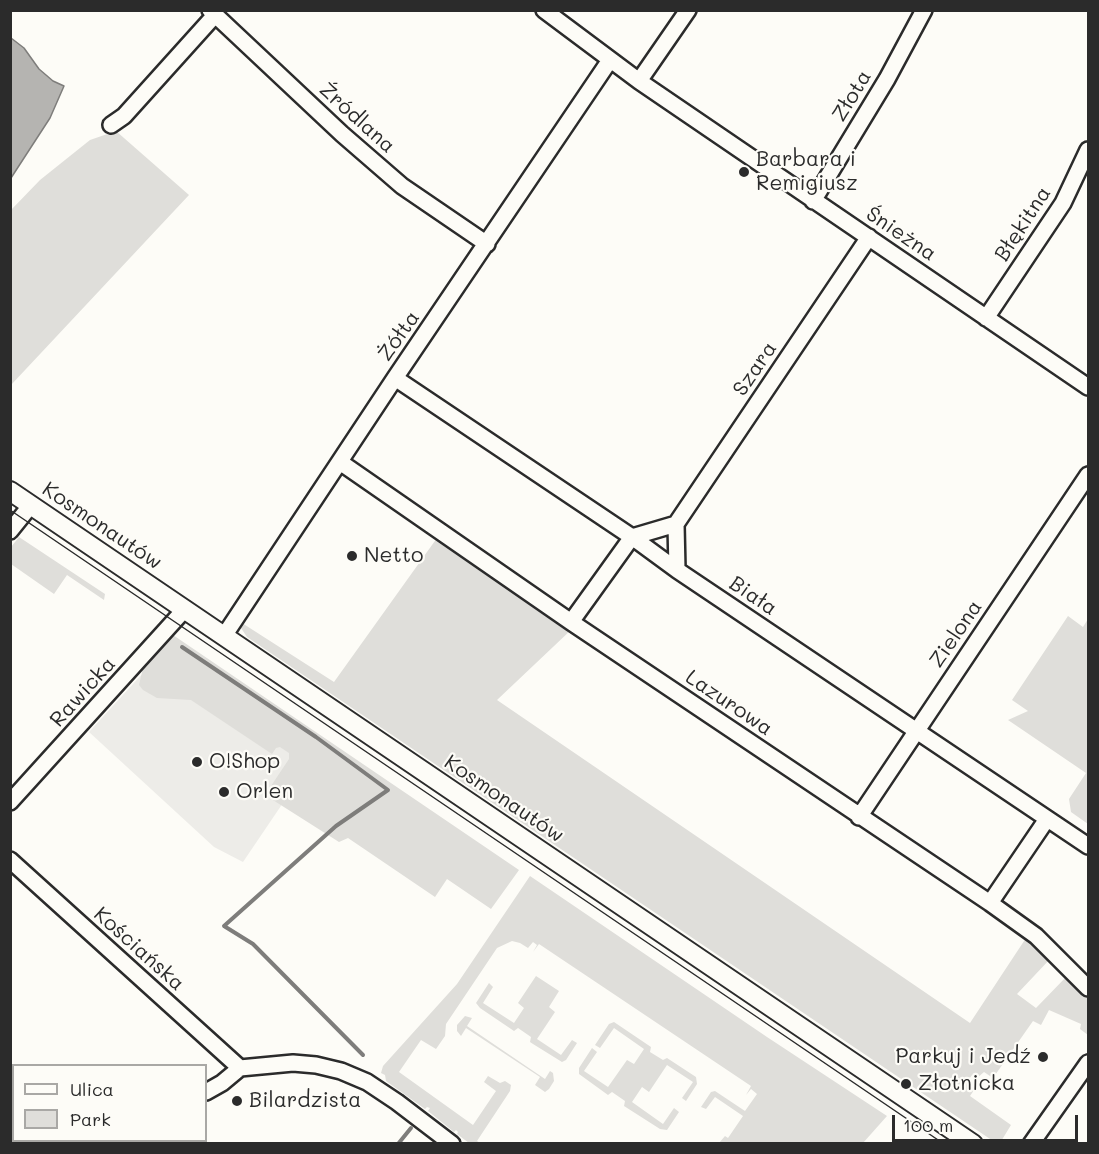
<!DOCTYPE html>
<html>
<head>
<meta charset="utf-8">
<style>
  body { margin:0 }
  #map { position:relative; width:1099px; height:1154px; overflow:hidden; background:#fdfcf7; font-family:Mali,sans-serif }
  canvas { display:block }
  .frame { position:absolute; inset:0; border:12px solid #2b2b2b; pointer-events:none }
  .legend { position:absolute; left:12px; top:1064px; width:195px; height:78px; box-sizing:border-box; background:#fdfcf7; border:2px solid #a9a8a5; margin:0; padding:8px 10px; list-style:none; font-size:18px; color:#2b2b2b }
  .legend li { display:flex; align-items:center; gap:12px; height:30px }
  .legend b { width:30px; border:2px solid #a9a8a5 }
  .scale { position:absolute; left:892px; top:1115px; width:186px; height:27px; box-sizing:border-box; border:3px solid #2b2b2b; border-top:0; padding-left:8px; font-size:18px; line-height:21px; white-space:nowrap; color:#2b2b2b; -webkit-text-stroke:4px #fdfcf7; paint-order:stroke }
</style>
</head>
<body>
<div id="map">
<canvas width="1099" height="1154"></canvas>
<div class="frame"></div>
<ul class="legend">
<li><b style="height:8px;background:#fdfcf7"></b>Ulica</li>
<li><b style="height:16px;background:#dfdeda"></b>Park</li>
</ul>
<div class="scale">100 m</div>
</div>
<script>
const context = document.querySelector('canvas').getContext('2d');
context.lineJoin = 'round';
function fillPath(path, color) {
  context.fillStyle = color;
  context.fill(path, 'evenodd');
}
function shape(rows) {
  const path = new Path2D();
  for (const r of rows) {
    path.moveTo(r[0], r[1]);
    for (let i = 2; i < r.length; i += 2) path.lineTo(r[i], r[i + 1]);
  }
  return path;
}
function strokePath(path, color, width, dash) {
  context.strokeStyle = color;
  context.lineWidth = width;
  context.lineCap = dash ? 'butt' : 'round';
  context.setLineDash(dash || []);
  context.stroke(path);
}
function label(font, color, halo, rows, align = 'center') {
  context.font = font + ' Mali,sans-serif';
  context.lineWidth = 4.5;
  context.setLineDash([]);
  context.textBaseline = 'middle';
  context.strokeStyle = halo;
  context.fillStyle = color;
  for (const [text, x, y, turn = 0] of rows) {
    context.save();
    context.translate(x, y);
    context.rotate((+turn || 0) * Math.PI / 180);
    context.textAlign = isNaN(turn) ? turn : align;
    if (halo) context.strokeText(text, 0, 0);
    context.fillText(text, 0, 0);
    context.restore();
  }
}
fillPath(shape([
  [155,660,310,763,243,862,214,847,89,732]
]), '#edece8');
fillPath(shape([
  [116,131,189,195,11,385,11,210,40,180,90,140],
  [19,537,105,594,104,600,67,575,54,594,11,564,11,547],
  [437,538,572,629,497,700,970,1023,1026,938,1051,958,1017,994,1036,1008,1068,975,1088,995,1088,1035,1080,1029,1081,1024,1049,1010,1041,1025,1033,1021,993,1078,984,1072,977,1078,972,1075,967,1082,974,1090,970,1096,1011,1125,1000,1143,996,1143,247,637,241,628,242,623,334,682],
  [1068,616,1083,627,1088,619,1088,824,1071,812,1069,799,1086,773,1008,720,1028,711,1012,700],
  [173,635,519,870,491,909,447,879,435,897,348,838,339,842,265,795,289,759,289,753,280,747,276,748,272,754,191,700,157,698,143,690,139,685,143,668],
  [530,876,767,1037,887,1116,863,1143,719,1143,725,1136,728,1138,743,1116,715,1097,706,1109,701,1107,711,1092,715,1091,745,1111,757,1094,751,1089,746,1095,751,1086,539,944,533,952,537,945,533,942,528,948,520,943,512,941,497,948,446,1024,445,1036,436,1049,421,1040,399,1072,473,1125,496,1091,484,1082,488,1076,500,1083,505,1081,511,1085,510,1091,477,1141,480,1143,469,1143,457,1134,458,1132,456,1130,454,1132,428,1111,430,1108,427,1107,425,1109,386,1081,385,1075,381,1073,383,1066,457,984],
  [536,976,559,991,549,1007,555,1012,537,1039,561,1055,572,1040,577,1043,566,1060,562,1062,533,1044,530,1042,531,1037,518,1028,514,1031,480,1008,476,1003,489,983,493,987,483,1003,514,1023,524,1008,518,1003],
  [465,1016,472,1018,467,1026,545,1079,550,1071,553,1073,554,1081,549,1089,545,1092,535,1085,540,1077,466,1028,461,1036,457,1031,457,1025],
  [614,1022,651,1047,650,1052,663,1060,667,1058,696,1077,697,1084,686,1101,682,1098,693,1082,667,1065,649,1092,642,1087,632,1102,663,1124,674,1108,679,1112,667,1130,660,1129,624,1106,625,1101,612,1092,608,1095,579,1074,579,1068,592,1048,597,1052,584,1071,608,1087,627,1060,634,1064,644,1049,614,1028,600,1048,595,1045,609,1024]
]), '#dfdeda');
const water = shape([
  [11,38,24,48,39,69,53,81,64,86,50,118,11,178,11,38]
]);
fillPath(water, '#b5b4b1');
strokePath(water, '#7e7d7b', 1.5);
strokePath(shape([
  [182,647,316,737,388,790,336,826,224,926,253,944,363,1055],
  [398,1144,411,1128]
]), '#7e7d7b', 4);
const minor = shape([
  [210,10,342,134,402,186,487,244],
  [544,10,639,81,1088,387],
  [639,81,688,10],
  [111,125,124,116,215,15],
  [813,201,887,79,924,10],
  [986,318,1063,203,1088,150],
  [395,378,632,537,677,570,1088,846],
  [340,462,571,622,990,903,1036,936,1088,988],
  [676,524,677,570],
  [10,531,31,505],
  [571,622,632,537,676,524,869,237],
  [224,636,395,378,610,60],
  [10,802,185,609],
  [859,817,1088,475],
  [10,860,240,1068],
  [990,903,1047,819],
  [206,1092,222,1083,240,1068,293,1063,316,1065,341,1071,367,1082,397,1102,452,1144],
  [143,1144,145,1140],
  [1031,1144,1088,1063]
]);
const major = shape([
  [10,491,973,1144]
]);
strokePath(minor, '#2b2b2b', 20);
strokePath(major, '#2b2b2b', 22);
strokePath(minor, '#fdfcf7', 15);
strokePath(major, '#fdfcf7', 18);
strokePath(shape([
  [10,510,944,1144]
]), '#2b2b2b', 1.5);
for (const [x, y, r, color] of [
  [744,172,6,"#2b2b2b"],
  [352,556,6,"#2b2b2b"],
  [197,762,6,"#2b2b2b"],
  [224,792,6,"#2b2b2b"],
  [1043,1057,6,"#2b2b2b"],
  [906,1084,6,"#2b2b2b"],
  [237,1101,6,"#2b2b2b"]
]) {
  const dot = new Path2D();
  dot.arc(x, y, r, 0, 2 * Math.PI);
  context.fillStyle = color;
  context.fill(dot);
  strokePath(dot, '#fdfcf7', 2);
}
label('21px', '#2b2b2b', '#fdfcf7', [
  ["Złota",852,96,-59],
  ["Źródlana",357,118,42],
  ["Błękitna",1023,224,-57],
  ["Śnieżna",901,234,34],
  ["Żółta",399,336,-55],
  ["Szara",755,369,-56],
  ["Kosmonautów",102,526,34],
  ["Biała",753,596,34],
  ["Zielona",956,634,-56],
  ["Rawicka",83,692,-48],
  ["Lazurowa",729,703,34],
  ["Kosmonautów",504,799,34],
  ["Kościańska",139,949,42]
]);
label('21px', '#2b2b2b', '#fdfcf7', [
  ["Barbara i",756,160],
  ["Remigiusz",756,184],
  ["Netto",364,556],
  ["O!Shop",209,762],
  ["Orlen",236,792],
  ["Parkuj i Jedź",1031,1057,"right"],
  ["Złotnicka",918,1084],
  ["Bilardzista",249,1101]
], 'left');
</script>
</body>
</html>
